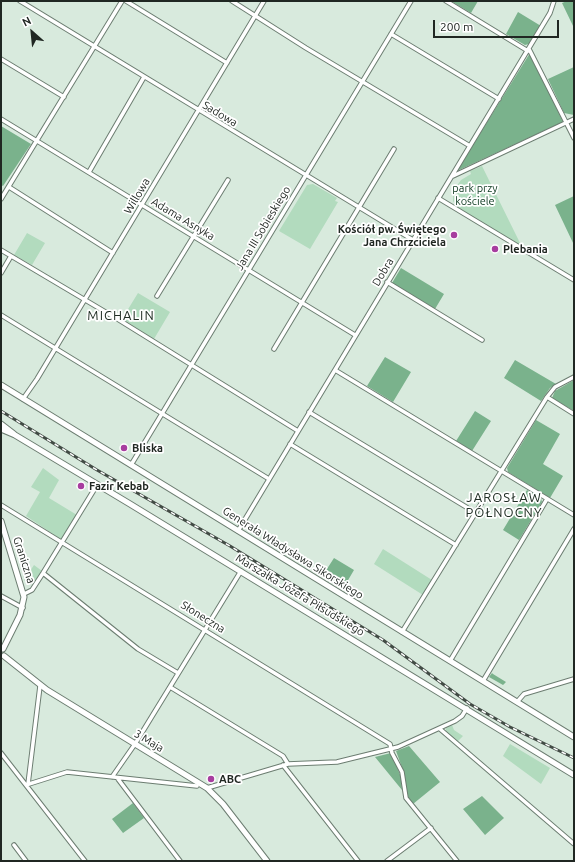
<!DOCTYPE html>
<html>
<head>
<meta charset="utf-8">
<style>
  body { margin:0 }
  #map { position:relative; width:575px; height:862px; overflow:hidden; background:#d8eadd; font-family:Ubuntu,sans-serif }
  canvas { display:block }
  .frame { position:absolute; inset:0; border:2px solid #202722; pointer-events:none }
  .north { position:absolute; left:12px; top:12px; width:40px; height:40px; -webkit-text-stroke:3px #fff; paint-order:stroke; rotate:333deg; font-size:11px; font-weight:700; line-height:16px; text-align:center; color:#202722 }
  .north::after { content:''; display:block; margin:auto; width:14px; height:18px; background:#202722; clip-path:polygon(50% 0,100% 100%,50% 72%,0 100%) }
  .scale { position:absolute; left:433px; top:20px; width:126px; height:18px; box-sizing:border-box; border:2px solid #202722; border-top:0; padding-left:5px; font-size:12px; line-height:14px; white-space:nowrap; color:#202722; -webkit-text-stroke:3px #fff; paint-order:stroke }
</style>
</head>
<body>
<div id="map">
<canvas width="575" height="862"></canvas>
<div class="frame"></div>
<div class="north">N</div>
<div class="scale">200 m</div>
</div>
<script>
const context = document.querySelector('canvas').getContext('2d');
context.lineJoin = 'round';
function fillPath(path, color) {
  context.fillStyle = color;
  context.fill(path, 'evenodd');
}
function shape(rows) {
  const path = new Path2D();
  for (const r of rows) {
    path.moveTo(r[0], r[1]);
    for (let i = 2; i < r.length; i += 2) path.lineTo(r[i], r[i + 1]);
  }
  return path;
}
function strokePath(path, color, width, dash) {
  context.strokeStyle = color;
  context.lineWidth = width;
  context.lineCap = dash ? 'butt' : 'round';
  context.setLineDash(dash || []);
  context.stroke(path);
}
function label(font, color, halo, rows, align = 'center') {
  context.font = font + ' Ubuntu,sans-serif';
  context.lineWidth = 3.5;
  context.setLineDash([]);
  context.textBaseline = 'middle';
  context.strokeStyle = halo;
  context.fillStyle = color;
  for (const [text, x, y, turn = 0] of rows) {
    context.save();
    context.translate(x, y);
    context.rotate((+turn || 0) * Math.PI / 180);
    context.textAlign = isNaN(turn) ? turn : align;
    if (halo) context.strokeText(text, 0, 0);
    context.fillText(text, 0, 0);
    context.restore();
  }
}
fillPath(shape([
  [482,166,520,243,519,245,457,207,453,201,453,191,461,180,471,174,470,171],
  [313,184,337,198,335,201,338,202,310,249,279,231,307,185],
  [27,233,45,243,32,265,14,255],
  [138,293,170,312,154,339,122,319],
  [43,468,59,480,49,498,77,515,62,540,26,516,40,492,31,487],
  [383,549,432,580,423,595,374,564],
  [34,565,42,571,34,583,29,584,24,580],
  [452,725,454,730,463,736,457,742,446,732,446,728],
  [510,744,550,768,541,784,503,756]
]), '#b2dbbe');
fillPath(shape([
  [451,1,478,1,471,13],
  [567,1,574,2,574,28,562,3],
  [518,12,541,26,529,44,525,45,506,34],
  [530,53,563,122,459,170,458,169],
  [574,67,574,115,564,113,548,79],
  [1,126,31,144,3,186,1,185],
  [574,196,574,245,555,205],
  [401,268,444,294,435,309,392,283],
  [385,357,411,372,393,402,367,386],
  [515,360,556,384,550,388,541,401,504,378],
  [574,380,574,411,552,398,555,391],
  [475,411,491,421,472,451,456,441],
  [536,420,560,434,543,464,563,476,550,498,508,472,507,468],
  [527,490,541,498,542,502,519,540,503,530],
  [334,558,354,570,344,587,323,575],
  [492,673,493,674,506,682,503,685,489,677],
  [409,746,440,782,413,804,406,796,404,773,396,751],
  [391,753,401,777,402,790,375,757],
  [482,796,504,818,485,835,463,809],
  [133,803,144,818,123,833,112,819]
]), '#7ab28c');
const street = shape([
  [20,1,413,240],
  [126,1,227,63],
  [232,1,306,48,470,146],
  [446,1,528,51],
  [391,34,499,99],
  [529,49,574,138],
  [1,59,64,97],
  [1,119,355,335],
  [89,172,144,77],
  [453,176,574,119],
  [9,187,113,253],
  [438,198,574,280],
  [1,199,122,1],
  [1,250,119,320,298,431],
  [1,273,11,256],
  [387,282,482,340],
  [157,296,228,180],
  [1,315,269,479],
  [274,349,394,149],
  [335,370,574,515],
  [547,397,574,414],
  [23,399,37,379,264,1],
  [309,412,476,513],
  [290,444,456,545],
  [131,465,411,1],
  [1,505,390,744,392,753,402,772,406,798,457,861],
  [238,531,550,13,554,1],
  [43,573,138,649,178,673],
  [24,594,32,590,43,573,97,485],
  [1,596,23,608],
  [402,632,547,397,555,387,574,377],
  [450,661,547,499],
  [483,681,574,529],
  [170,687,283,756,288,764],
  [517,702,524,694,574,679],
  [440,729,574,844],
  [1,753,85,861],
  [283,765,358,861],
  [112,777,135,744,241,571],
  [118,779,180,861],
  [28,784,40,686],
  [26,785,67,772,197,786],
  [207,788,288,764,337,762,398,747,455,721,462,716,467,708],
  [14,845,26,861],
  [387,861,431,828]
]);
const secondary = shape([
  [1,385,574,737],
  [1,424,14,434],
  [1,429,15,435,130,504,574,775],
  [1,521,24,597,20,615,3,649],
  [4,656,47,690,207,788,223,804,267,861]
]);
strokePath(street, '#6c7d71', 5.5);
strokePath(secondary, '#6c7d71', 7);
strokePath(street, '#fff', 3.5);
strokePath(secondary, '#fff', 5);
const rail = shape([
  [1,411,97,470,230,546,383,640,470,704,510,727,574,758]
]);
strokePath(rail, '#424b45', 3);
strokePath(rail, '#fff', 1.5, [4.5]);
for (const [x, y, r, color] of [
  [454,235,4,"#a73d9f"],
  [495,249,4,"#a73d9f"],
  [124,448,4,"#a73d9f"],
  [81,486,4,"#a73d9f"],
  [211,779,4,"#a73d9f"]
]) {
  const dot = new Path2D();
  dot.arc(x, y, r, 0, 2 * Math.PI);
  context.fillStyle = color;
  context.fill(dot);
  strokePath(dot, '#fff', 1.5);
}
label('11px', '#202722', '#fff', [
  ["Sadowa",220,114,31],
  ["Willowa",137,196,-59],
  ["Adama Asnyka",183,219,31],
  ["Jana III Sobieskiego",263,228,-59],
  ["Dobra",383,272,-59],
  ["Generała Władysława Sikorskiego",293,553,32],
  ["Graniczna",24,560,72],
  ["Marszałka Józefa Piłsudskiego",300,595,31],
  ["Słoneczna",203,617,32],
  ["3 Maja",149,741,31]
]);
label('11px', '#0b381e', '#fff', [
  ["park przy",475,188],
  ["kościele",475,201]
]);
label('bold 11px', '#202722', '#fff', [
  ["Kościół pw. Świętego",446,229,"right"],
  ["Jana Chrzciciela",446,242,"right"],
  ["Plebania",503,249],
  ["Bliska",132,448],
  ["Fazir Kebab",89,486],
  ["ABC",219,779]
], 'left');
context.letterSpacing = '1px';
label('13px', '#202e24', '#fff', [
  ["MICHALIN",121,316],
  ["JAROSŁAW",504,498],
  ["PÓŁNOCNY",504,513]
]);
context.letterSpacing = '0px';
</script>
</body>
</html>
